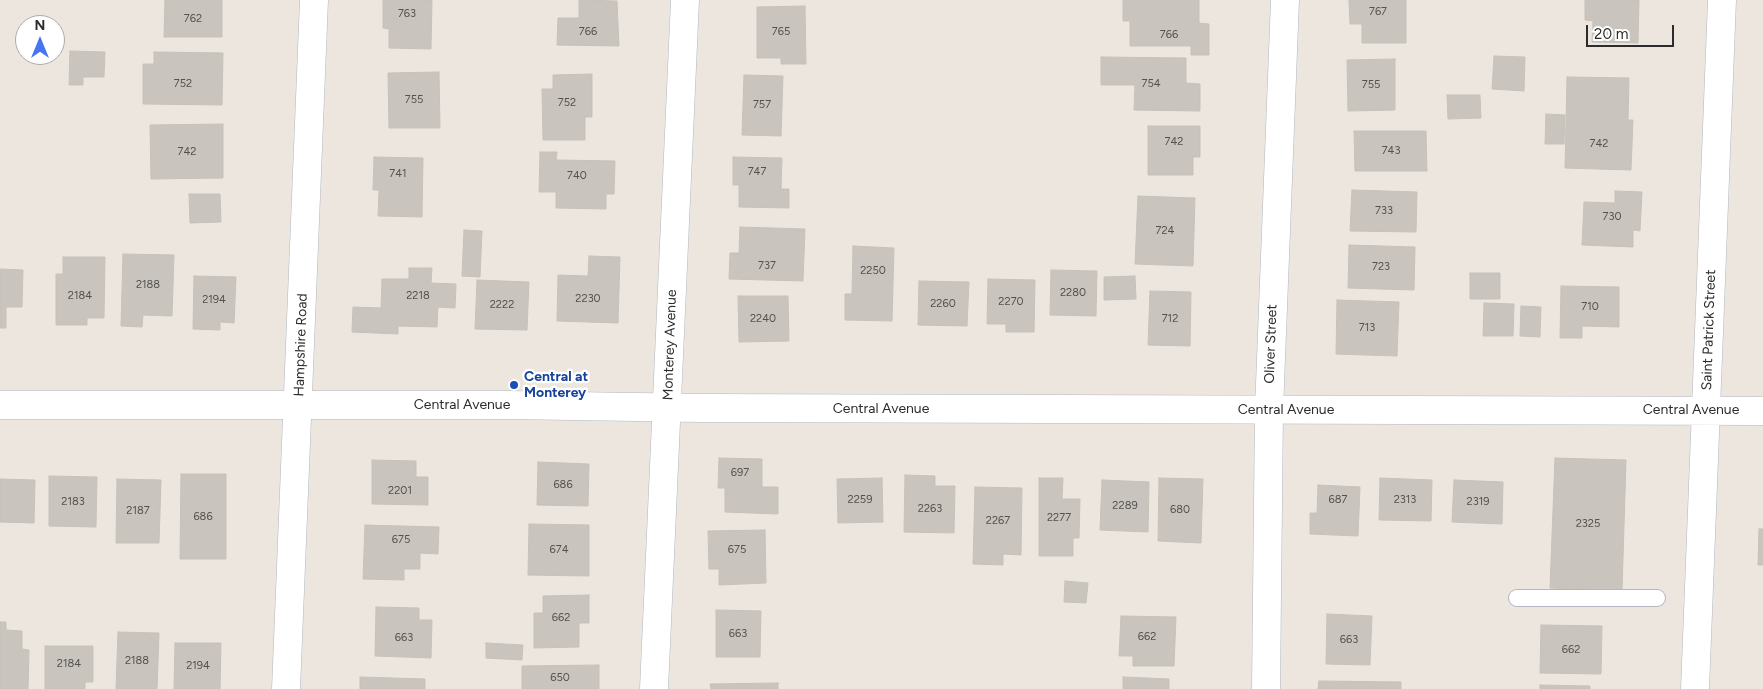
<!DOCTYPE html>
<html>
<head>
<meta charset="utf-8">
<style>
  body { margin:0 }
  #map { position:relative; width:1763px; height:689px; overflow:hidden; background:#ede6df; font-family:Figtree,sans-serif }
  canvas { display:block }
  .north { position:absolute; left:15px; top:15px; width:50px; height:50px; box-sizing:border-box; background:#fff; border:1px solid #ababab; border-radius:50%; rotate:0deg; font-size:14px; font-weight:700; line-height:20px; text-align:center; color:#2c2c2c }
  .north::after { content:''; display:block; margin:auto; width:18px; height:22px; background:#4775f2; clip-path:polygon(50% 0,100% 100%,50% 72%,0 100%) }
  .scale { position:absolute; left:1586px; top:25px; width:88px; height:22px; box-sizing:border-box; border:2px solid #2c2c2c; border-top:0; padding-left:6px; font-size:15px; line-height:18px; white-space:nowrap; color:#2c2c2c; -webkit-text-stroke:4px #fff; paint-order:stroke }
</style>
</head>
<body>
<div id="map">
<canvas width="1763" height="689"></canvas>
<div class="north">N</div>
<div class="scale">20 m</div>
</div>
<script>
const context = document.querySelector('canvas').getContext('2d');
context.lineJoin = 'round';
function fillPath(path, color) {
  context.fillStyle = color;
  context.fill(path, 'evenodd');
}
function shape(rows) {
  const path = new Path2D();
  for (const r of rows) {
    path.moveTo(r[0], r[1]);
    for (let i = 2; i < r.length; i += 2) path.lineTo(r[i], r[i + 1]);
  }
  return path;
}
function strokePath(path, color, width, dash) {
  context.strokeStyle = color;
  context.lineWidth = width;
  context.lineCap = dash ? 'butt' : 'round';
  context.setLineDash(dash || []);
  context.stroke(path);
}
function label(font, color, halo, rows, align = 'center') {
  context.font = font + ' Figtree,sans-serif';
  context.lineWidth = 4.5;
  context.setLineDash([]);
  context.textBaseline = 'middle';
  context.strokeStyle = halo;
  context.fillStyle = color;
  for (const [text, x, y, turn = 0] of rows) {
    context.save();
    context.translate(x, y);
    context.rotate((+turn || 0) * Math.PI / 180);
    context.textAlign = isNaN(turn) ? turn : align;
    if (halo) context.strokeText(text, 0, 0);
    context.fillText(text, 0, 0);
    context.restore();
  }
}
const building = shape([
  [165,0,222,0,222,37,164,37,165,0],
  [383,0,432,0,431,49,389,48,389,29,383,28,383,0],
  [579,0,617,1,619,46,557,45,558,18,579,18,579,0],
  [1123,0,1199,0,1199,23,1209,24,1209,55,1191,55,1191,46,1130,46,1130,21,1123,21,1123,0],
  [1349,0,1406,0,1406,43,1362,43,1362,24,1350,24,1349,0],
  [1585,0,1639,0,1638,43,1592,42,1593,21,1585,20,1585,0],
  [805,6,806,64,781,64,781,58,757,58,757,7,805,6],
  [70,51,105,52,104,77,83,77,83,85,69,85,70,51],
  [154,52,223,53,222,105,143,104,143,64,154,64,154,52],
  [1494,56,1525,57,1524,91,1492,89,1494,56],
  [1101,57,1186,58,1186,83,1200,84,1200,111,1134,110,1135,85,1101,85,1101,57],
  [1395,59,1395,110,1348,111,1347,60,1395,59],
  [439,72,440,128,389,128,388,73,439,72],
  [592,74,592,117,585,117,585,140,543,140,542,89,553,89,553,75,592,74],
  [744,75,783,76,781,136,742,135,744,75],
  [1567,77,1629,78,1628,120,1633,120,1631,170,1565,168,1567,77],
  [1447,95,1480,95,1481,118,1448,119,1447,95],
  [1546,114,1565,115,1564,144,1545,144,1546,114],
  [223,124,223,178,151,179,150,125,223,124],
  [1148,126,1200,126,1200,157,1193,157,1193,175,1148,175,1148,126],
  [1354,131,1426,131,1427,171,1355,171,1354,131],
  [540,152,557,152,556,160,615,161,614,194,606,194,606,209,556,208,556,192,539,192,540,152],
  [374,157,423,158,422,217,378,216,379,190,373,190,374,157],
  [733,157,782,158,781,189,789,189,789,208,739,207,739,185,733,185,733,157],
  [1352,190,1417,192,1416,232,1350,231,1352,190],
  [1615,191,1642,192,1640,231,1633,230,1633,247,1582,245,1584,202,1615,203,1615,191],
  [189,194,220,194,221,222,190,223,189,194],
  [1138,196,1195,198,1193,266,1135,264,1138,196],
  [740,227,805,229,803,281,729,279,730,253,739,253,740,227],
  [464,230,482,231,480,277,462,276,464,230],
  [1349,245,1415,247,1414,290,1348,288,1349,245],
  [853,246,894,248,892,321,845,320,845,294,852,294,853,246],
  [123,254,174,255,172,316,143,315,142,327,121,326,123,254],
  [589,256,620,257,618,323,557,321,558,275,588,276,589,256],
  [63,257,105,257,104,318,87,318,87,325,56,325,56,274,63,274,63,257],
  [409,268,432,268,431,283,456,284,455,308,438,307,437,327,398,326,398,334,352,332,353,307,381,308,382,279,409,279,409,268],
  [0,269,23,270,22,307,6,307,6,328,0,328,0,269],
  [1051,270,1097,271,1096,316,1050,315,1051,270],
  [1470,273,1500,273,1500,299,1470,299,1470,273],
  [194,276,236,277,234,323,220,322,220,330,193,329,194,276],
  [1135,276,1136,299,1104,300,1104,277,1135,276],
  [988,279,1035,280,1034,332,1006,332,1006,324,987,324,988,279],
  [477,280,529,282,527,330,475,329,477,280],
  [919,281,969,282,967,326,918,325,919,281],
  [1561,286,1619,287,1619,327,1582,326,1582,338,1560,338,1561,286],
  [1150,291,1191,292,1190,346,1148,345,1150,291],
  [738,296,788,296,789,341,739,342,738,296],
  [1337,300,1399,302,1397,356,1336,354,1337,300],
  [1484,303,1514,304,1513,336,1483,336,1484,303],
  [1521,306,1541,307,1540,337,1520,336,1521,306],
  [719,458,762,459,762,487,778,487,778,514,725,512,725,488,718,488,719,458],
  [1555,458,1626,460,1622,591,1550,588,1555,458],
  [372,460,416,461,416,477,428,477,428,505,372,504,372,460],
  [538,462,589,464,588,506,537,505,538,462],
  [181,474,226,474,226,559,180,559,181,474],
  [905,475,935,476,935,486,955,486,954,533,904,532,905,475],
  [49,476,97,477,96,527,49,526,49,476],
  [882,478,883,522,838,523,837,479,882,478],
  [1039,478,1063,478,1062,499,1080,499,1079,538,1073,538,1073,556,1039,556,1039,478],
  [1159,478,1203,479,1201,543,1158,541,1159,478],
  [1380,478,1432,480,1431,521,1379,520,1380,478],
  [0,479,35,480,34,523,0,522,0,479],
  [117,479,161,480,159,543,116,543,117,479],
  [1102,480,1149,482,1148,532,1100,530,1102,480],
  [1454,480,1503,482,1502,524,1452,522,1454,480],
  [1318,485,1360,487,1358,536,1310,534,1310,513,1317,513,1318,485],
  [975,487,1022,488,1021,555,1003,554,1003,565,973,564,975,487],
  [529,524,589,525,589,576,528,575,529,524],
  [365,525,439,527,438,554,420,553,420,569,404,569,404,580,363,579,365,525],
  [1759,529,1763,529,1763,565,1758,565,1759,529],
  [765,530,766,583,719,585,719,569,709,569,708,531,765,530],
  [1065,581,1088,583,1086,603,1064,602,1065,581],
  [589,595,589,623,579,623,579,647,534,648,534,613,543,613,543,596,589,595],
  [376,607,419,608,419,620,432,620,431,658,375,656,376,607],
  [716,610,761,611,760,657,716,657,716,610],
  [1327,614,1372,616,1370,665,1326,664,1327,614],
  [1121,616,1176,617,1174,666,1133,666,1133,656,1119,656,1121,616],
  [0,622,6,622,6,630,22,631,22,649,29,650,28,689,0,689,0,622],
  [1541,625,1602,626,1601,674,1540,673,1541,625],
  [118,632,159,633,157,689,116,689,118,632],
  [175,643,221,643,220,689,174,689,175,643],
  [486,643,523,645,522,660,486,658,486,643],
  [45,646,93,646,93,682,85,682,85,689,45,689,45,646],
  [599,665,599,689,522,689,522,666,599,665],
  [360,677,425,679,425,689,360,689,360,677],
  [1123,677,1169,679,1169,689,1123,689,1123,677],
  [1319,681,1401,682,1401,689,1318,689,1319,681],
  [778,683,778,689,711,689,710,684,778,683],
  [1540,685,1590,686,1590,689,1540,689,1540,685]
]);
fillPath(building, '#c9c4bd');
strokePath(building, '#c8c1b8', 1);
const service = shape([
  [1517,598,1657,598]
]);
const minor = shape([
  [0,405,507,405,701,408,1763,411],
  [286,689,314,0],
  [654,689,685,0],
  [1695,689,1722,0]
]);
const tertiary = shape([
  [1266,689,1269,410,1285,0]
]);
strokePath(service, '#b2b6bf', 18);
strokePath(minor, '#b2b6bf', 29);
strokePath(tertiary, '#b2b6bf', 29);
strokePath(service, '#fff', 16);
strokePath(minor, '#fff', 28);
strokePath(tertiary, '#fff', 28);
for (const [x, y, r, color] of [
  [514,385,5,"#1a4fb4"]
]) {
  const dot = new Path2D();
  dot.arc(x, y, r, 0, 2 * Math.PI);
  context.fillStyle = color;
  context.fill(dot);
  strokePath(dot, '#fff', 2);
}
label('11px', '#535250', null, [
  ["767",1378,12],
  ["763",407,14],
  ["762",193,19],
  ["766",588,32],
  ["765",781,32],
  ["766",1169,35],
  ["752",183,84],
  ["754",1151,84],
  ["755",1371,85],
  ["755",414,100],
  ["752",567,103],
  ["757",762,105],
  ["742",1174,142],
  ["742",1599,144],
  ["743",1391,151],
  ["742",187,152],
  ["747",757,172],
  ["741",398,174],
  ["740",577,176],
  ["733",1384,211],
  ["730",1612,217],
  ["724",1165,231],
  ["737",767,266],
  ["723",1381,267],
  ["2250",873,271],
  ["2188",148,285],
  ["2280",1073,293],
  ["2184",80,296],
  ["2218",418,296],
  ["2230",588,299],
  ["2194",214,300],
  ["2270",1011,302],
  ["2260",943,304],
  ["2222",502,305],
  ["710",1590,307],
  ["2240",763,319],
  ["712",1170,319],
  ["713",1367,328],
  ["697",740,473],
  ["686",563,485],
  ["2201",400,491],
  ["2259",860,500],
  ["687",1338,500],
  ["2313",1405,500],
  ["2183",73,502],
  ["2319",1478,502],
  ["2289",1125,506],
  ["2263",930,509],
  ["680",1180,510],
  ["2187",138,511],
  ["686",203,517],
  ["2277",1059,518],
  ["2267",998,521],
  ["2325",1588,524],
  ["675",401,540],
  ["674",559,550],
  ["675",737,550],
  ["662",561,618],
  ["663",738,634],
  ["662",1147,637],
  ["663",404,638],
  ["663",1349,640],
  ["662",1571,650],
  ["2188",137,661],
  ["2184",69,664],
  ["2194",198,666],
  ["650",560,678]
]);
label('14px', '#2c2c2c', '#fff', [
  ["Saint Patrick Street",1709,330,-88],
  ["Oliver Street",1271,344,-88],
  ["Hampshire Road",301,345,-88],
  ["Monterey Avenue",670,345,-88],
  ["Central Avenue",462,405],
  ["Central Avenue",881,409],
  ["Central Avenue",1286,410],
  ["Central Avenue",1691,410]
]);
label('bold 14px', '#164399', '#fff', [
  ["Central at",524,377],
  ["Monterey",524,393]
], 'left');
</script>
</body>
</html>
